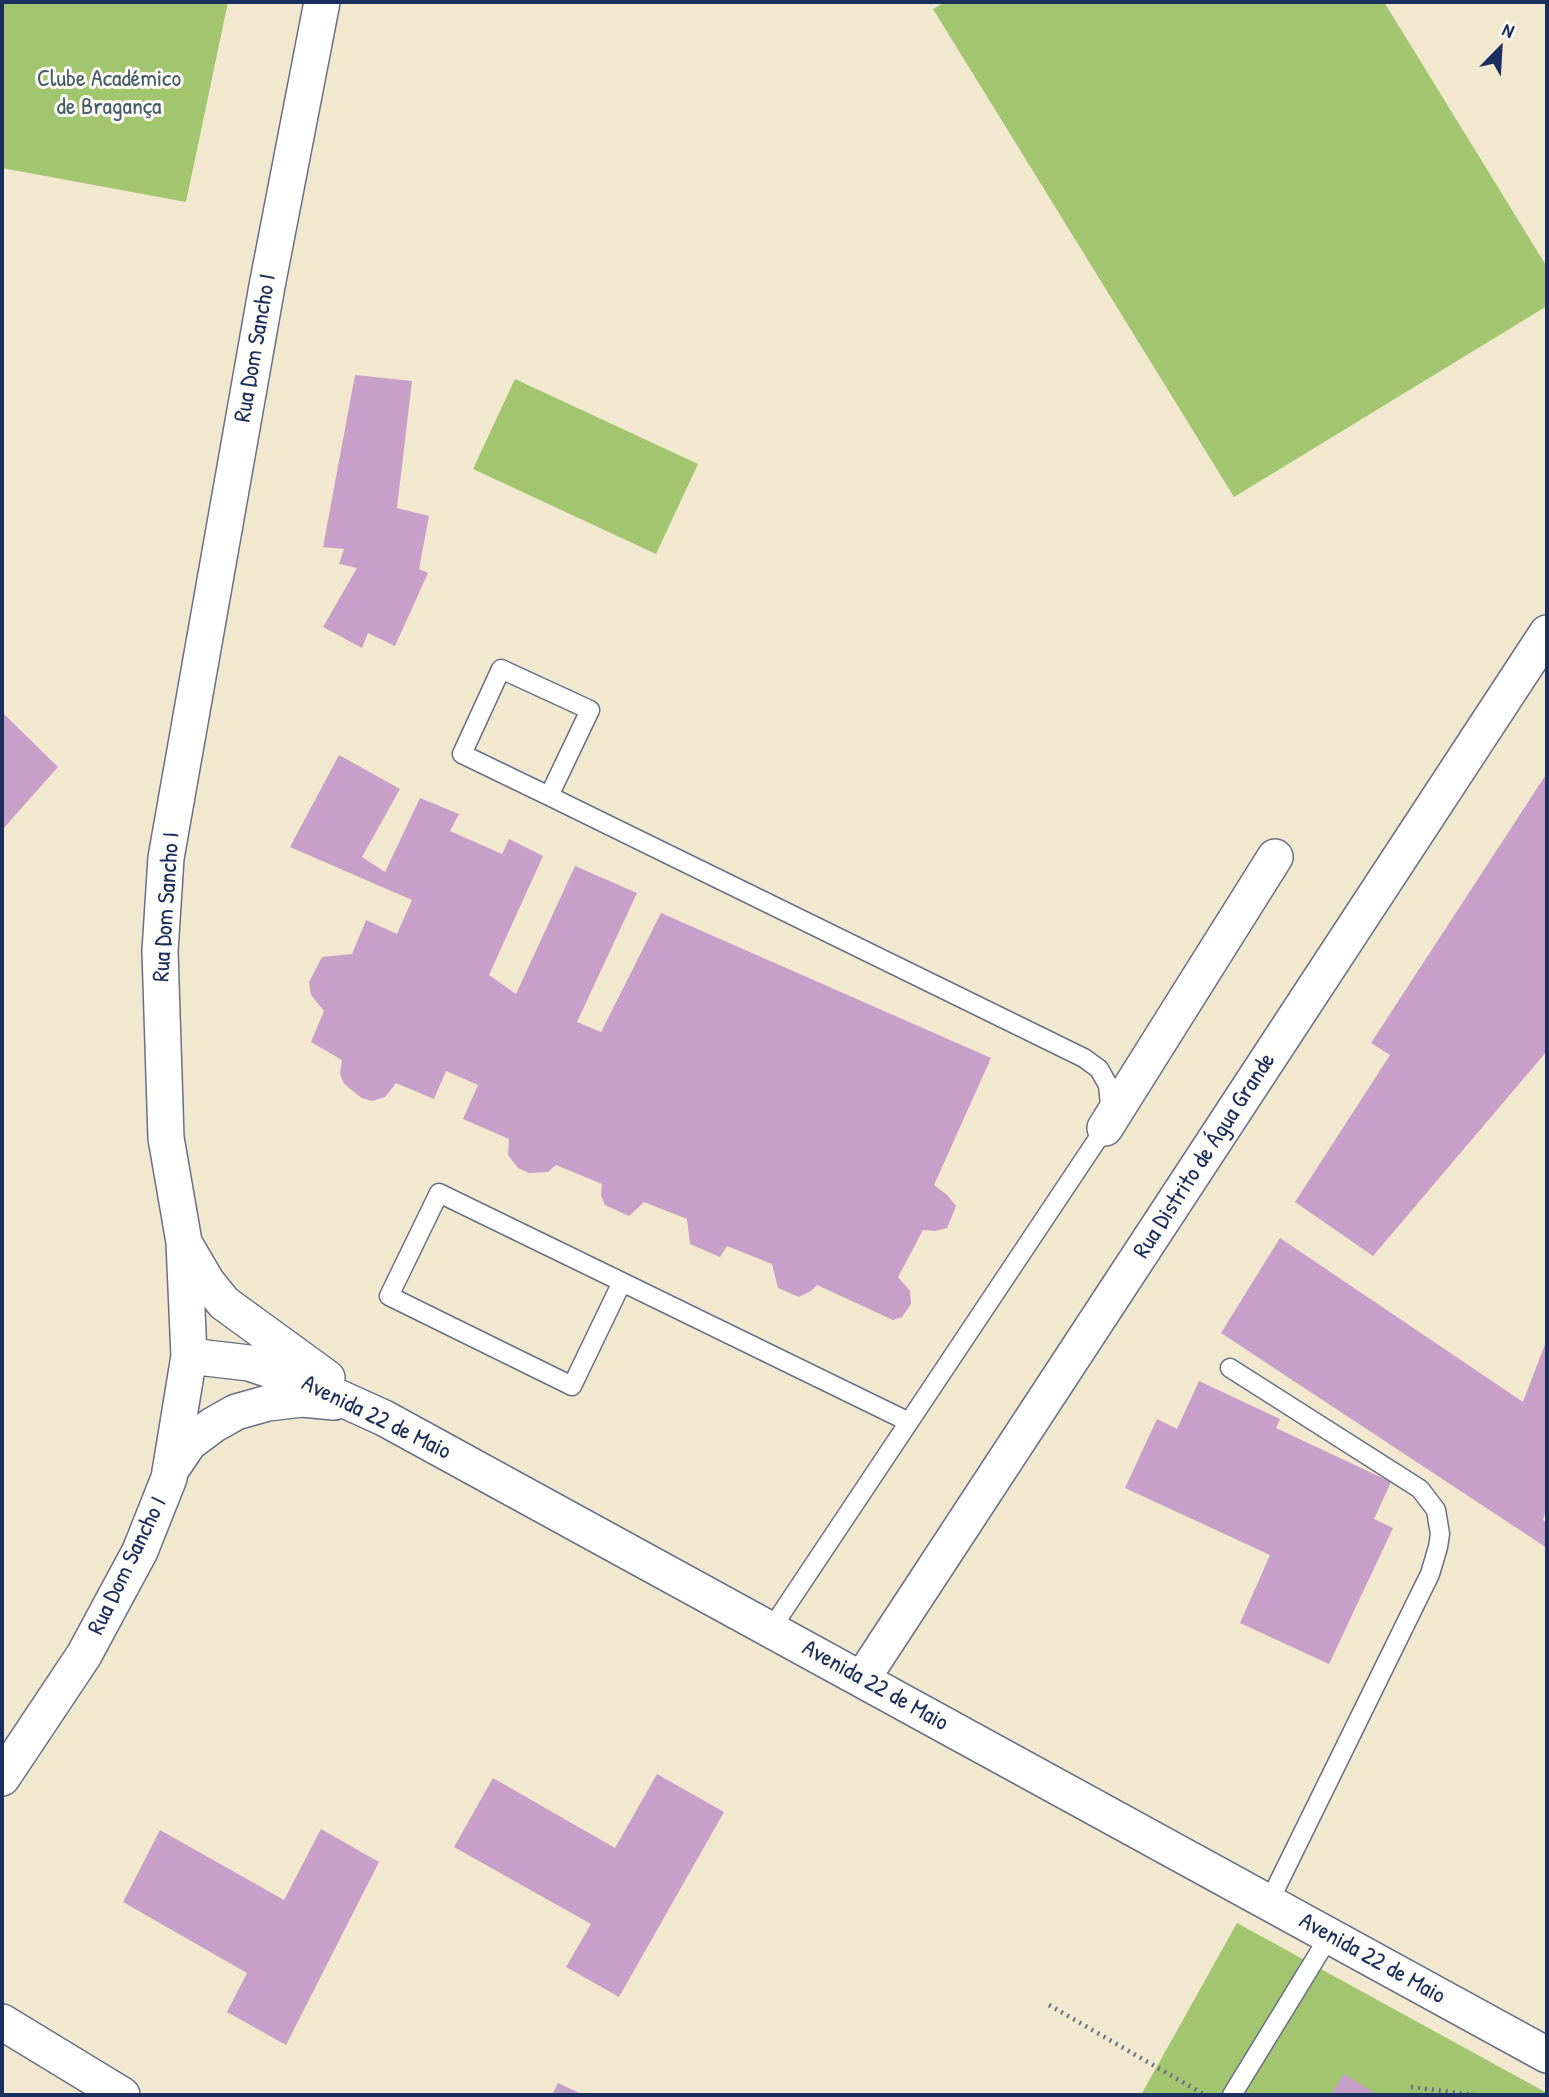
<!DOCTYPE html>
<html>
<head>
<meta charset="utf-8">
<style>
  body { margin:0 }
  #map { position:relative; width:1549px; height:2097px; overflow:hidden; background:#f2e8cf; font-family:"Patrick Hand",sans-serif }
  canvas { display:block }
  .frame { position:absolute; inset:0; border:4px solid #1b2f5e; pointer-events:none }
  .north { position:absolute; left:1465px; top:14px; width:70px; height:70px; -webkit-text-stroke:5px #fdfcf7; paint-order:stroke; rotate:24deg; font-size:19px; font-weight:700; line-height:28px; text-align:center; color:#1b2f5e }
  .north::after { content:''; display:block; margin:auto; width:24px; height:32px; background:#1b2f5e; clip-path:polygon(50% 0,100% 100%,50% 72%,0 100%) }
</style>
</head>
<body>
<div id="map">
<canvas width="1549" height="2097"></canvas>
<div class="frame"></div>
<div class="north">N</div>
</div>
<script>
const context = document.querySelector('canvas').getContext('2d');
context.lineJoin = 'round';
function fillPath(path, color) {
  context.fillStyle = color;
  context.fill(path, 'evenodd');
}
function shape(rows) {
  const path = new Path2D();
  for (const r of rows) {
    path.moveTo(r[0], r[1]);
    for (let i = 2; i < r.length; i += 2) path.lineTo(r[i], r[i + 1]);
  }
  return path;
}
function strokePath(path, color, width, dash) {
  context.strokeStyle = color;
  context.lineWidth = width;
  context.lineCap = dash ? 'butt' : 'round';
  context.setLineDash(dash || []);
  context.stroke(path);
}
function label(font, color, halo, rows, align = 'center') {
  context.font = font + ' "Patrick Hand",sans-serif';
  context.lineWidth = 6;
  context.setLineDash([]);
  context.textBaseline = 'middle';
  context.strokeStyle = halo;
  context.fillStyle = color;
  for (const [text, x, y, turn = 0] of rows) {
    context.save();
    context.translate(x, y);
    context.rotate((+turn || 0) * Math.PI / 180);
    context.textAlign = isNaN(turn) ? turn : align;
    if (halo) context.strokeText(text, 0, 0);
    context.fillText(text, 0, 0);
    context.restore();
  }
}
fillPath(shape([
  [2,2,228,2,186,202,2,168],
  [945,2,1384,2,1547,267,1547,306,1234,497,933,9],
  [515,379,698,464,656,554,473,469],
  [1237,1923,1547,2093,1547,2095,1141,2095]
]), '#a2c56f');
fillPath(shape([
  [355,375,412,381,397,508,429,516,419,569,428,573,395,646,368,633,362,648,323,627,357,568,339,564,344,549,323,547],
  [2,712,58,767,2,830],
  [339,755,400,789,362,857,385,872,420,798,459,814,450,831,502,854,509,839,543,856,489,975,516,994,575,866,637,893,577,1022,601,1032,661,913,991,1058,934,1185,947,1195,956,1206,947,1228,935,1231,923,1230,898,1277,910,1291,911,1304,902,1317,893,1320,817,1285,811,1291,799,1297,778,1288,772,1264,727,1246,720,1257,690,1244,687,1219,644,1202,629,1216,605,1205,601,1195,602,1184,556,1165,548,1172,529,1173,518,1168,508,1155,509,1139,463,1119,478,1085,446,1071,434,1099,396,1083,385,1097,372,1101,362,1098,350,1089,343,1082,340,1073,342,1060,311,1042,324,1011,311,995,309,982,322,957,352,954,366,920,397,934,412,900,290,847],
  [1547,773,1547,1051,1373,1256,1295,1202,1390,1055,1371,1043],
  [1280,1238,1523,1402,1547,1339,1547,1508,1543,1520,1547,1523,1547,1548,1221,1333],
  [1199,1381,1280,1419,1276,1428,1391,1482,1374,1519,1393,1528,1329,1664,1240,1623,1270,1555,1125,1488,1157,1419,1177,1429],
  [657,1774,724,1812,619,1997,566,1967,591,1924,454,1847,493,1778,615,1848],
  [321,1829,379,1862,286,2045,227,2012,247,1973,123,1902,160,1830,284,1900],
  [1344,2074,1378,2095,1331,2095],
  [558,2083,584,2095,552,2095]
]), '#c79fc8');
const service = shape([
  [549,796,590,710,501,669,462,754,549,796,1084,1058,1099,1069,1108,1085,1110,1106,1105,1128,771,1629],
  [622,1282,572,1386,389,1296,439,1193,622,1282,909,1422],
  [1230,1368,1420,1489,1436,1510,1440,1534,1438,1547,1430,1574,1269,1902],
  [1232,2095,1330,1935]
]);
const minor = shape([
  [1105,1128,1275,857],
  [186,1246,207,1282,224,1303,327,1378],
  [189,1356,249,1363,300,1380,384,1418,1547,2055],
  [170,1471,189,1443,213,1425,236,1412,268,1403,302,1399,334,1402],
  [862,1679,1547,633],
  [2,1778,84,1655,140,1551,169,1478,189,1356,184,1242,166,1138,160,951,166,858,267,286,322,2],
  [2,2022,122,2095]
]);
strokePath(service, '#667086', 21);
strokePath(minor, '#667086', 38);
strokePath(shape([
  [1049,2005,1205,2095],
  [1411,2087,1475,2095]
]), '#667086', 4.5, [2, 5]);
strokePath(service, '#fff', 18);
strokePath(minor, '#fff', 35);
label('24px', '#445c63', '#fdfcf7', [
  ["Clube Académico",109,80],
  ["de Bragança",109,108]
]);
label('24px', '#1b2f5e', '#fdfcf7', [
  ["Rua Dom Sancho I",256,348,-80],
  ["Rua Dom Sancho I",167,907,-86],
  ["Rua Distrito de Água Grande",1205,1156,-57],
  ["Avenida 22 de Maio",376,1418,26],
  ["Rua Dom Sancho I",128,1566,-64],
  ["Avenida 22 de Maio",875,1686,29],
  ["Avenida 22 de Maio",1372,1959,29]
]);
</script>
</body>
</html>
